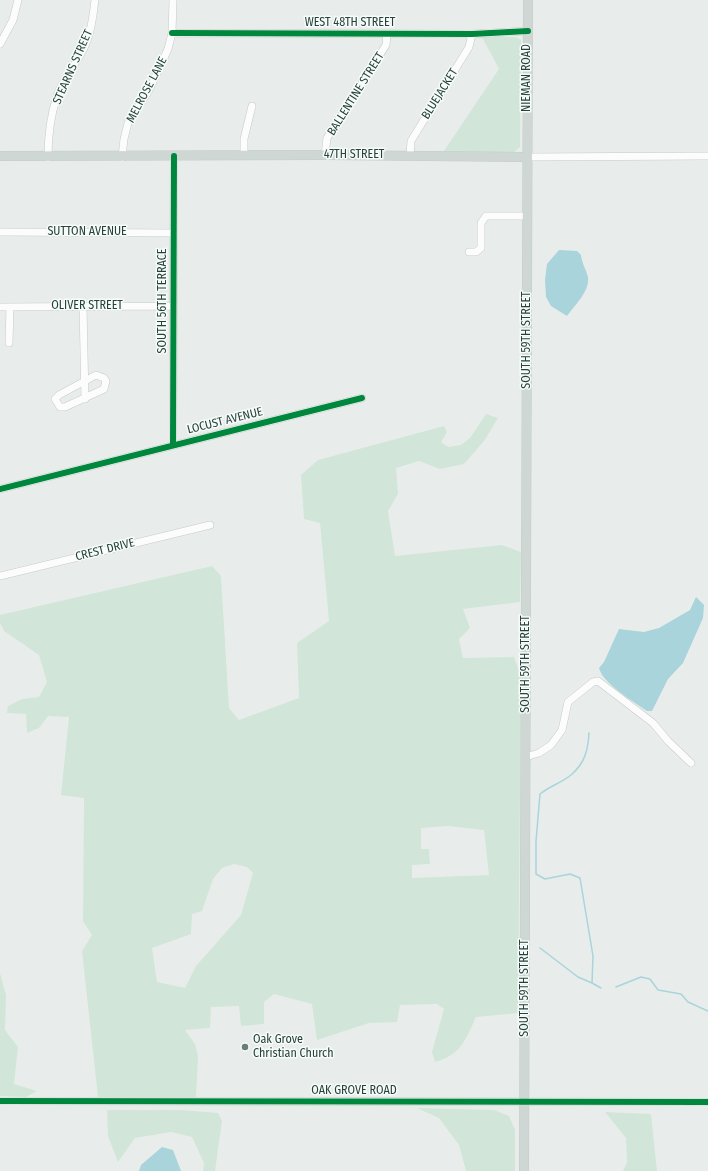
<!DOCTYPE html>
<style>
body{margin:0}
canvas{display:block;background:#e8edeb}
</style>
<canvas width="708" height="1171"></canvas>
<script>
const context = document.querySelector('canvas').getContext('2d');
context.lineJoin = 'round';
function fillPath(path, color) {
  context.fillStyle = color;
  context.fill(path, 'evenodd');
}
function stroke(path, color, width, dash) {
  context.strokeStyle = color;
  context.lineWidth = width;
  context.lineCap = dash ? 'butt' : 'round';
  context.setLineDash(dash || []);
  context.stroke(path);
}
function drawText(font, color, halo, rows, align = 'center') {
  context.font = font + ' "Fira Sans Condensed",sans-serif';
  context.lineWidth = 3;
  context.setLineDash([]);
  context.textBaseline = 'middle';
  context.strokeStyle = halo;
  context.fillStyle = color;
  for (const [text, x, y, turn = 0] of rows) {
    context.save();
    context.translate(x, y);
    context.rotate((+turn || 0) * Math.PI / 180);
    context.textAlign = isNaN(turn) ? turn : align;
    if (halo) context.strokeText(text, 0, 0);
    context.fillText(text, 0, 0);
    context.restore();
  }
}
fillPath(new Path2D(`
 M482,37H516L521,40L520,147L513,153L445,152L444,151L499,69Z
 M486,414L498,418L484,441L464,464L440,469L419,461L396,468L398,494L388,511L395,556L502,545L521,552L520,602L463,609L470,628L459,639L463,658L514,657L521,677L518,1013L476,1017C466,1039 461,1055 435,1062L432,1052L444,1009L437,1004L400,1005L397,1022L369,1023L317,1040L312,1004L274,994L264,1002V1024L241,1026L239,1006L211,1007L210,1028L185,1030L195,1044L198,1056L196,1097H98L82,951L92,935L83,921L84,798L61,795L69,717L48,716L39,728L27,733L26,714L7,713L8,706L22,699L39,697L47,682L39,655L4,631L0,623V615L212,566L221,576L229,708L239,720L299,698L297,643L329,621L320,523L304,519L301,475L318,460L444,426L447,432L441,442L448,447L461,445L470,438ZM447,826L484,830L489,875L412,878V865L430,864L429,849H421V828ZM234,864L247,867L253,873L241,915L196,966L185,988L157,982L152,948L191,934L192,914L202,911L213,879L222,868Z
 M0,973L6,995L5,1030L18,1047L14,1084L37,1091L26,1097L0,1096Z
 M417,1108L494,1110L509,1116L515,1130V1171H466L459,1145L439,1118Z
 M107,1110H181L218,1113L222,1121L215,1171H203L204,1163L192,1137L171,1132L135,1138L118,1162L108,1136Z
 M605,1112L651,1114L657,1171H623L627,1162L626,1138Z`), '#d1e6d8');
fillPath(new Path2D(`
 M559,250L577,251L581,255C582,264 586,269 588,277C590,291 575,305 567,316L551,306L546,297L545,280L547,264Z
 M696,597L704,605L703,618L683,663L668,679L652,711H647C634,702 602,683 599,668L604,662L619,629L644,632L659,628L690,610Z
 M162,1147L173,1150L181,1171H139L141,1165Z`), '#a9d4db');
stroke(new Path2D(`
 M589,733C588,750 585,763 571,775C561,783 550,786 540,794L536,841V874L545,879L570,874L580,878L593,956L592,983L601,988
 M540,948L578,977L592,983
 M616,987L641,977L650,979L658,990L681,994L688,1002L708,1011`), '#a9d4db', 1.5);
const minor = new Path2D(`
 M172,33L472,34L528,31
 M0,44L13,20L18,0
 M244,155V139L252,106
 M325,155L327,138L386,45L387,34
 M410,155L411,141L469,47L472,34
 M48,157C48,135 50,117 57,96C63,79 76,64 84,48C91,33 93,16 95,0
 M122,157L124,139L128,123L149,90L168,49L172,33L173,0
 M527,157L708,156
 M0,232L174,233
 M469,252H476L481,248V223L486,216H527
 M83,306L85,399
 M0,307L174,306
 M9,343L10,307
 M96,375L104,378L106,381L104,389L65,407H60L55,399L59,395Z
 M173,445L174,156
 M0,489L362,398
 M0,576L210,525
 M525,757L539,753L551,745L562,730L568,702L593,682L598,681L653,723L668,741L691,763
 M0,1101L708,1102`);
const major = new Path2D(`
 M0,156L325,155L527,157
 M524,1171L528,0`);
stroke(minor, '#c5cac8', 8);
stroke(major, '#c3ccc9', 10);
stroke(minor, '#fcfcfc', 7);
stroke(major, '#cfd7d5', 9);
stroke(new Path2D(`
 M172,33L472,34L528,31
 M173,445L174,156
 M0,489L362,398
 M0,1101L708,1102`), '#00873e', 6);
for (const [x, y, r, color] of [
 [245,1047,4,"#697e78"]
]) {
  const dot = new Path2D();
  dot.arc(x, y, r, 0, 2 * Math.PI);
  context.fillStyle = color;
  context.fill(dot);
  stroke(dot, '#f7fbf9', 1.5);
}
drawText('12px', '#24423a', '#f7fbf9', [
 ["WEST 48TH STREET",350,23],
 ["STEARNS STREET",73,67,-66],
 ["NIEMAN ROAD",527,78,-90],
 ["MELROSE LANE",147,90,-62],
 ["BALLENTINE STREET",356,94,-58],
 ["BLUEJACKET",440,94,-58],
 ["47TH STREET",354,155],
 ["SUTTON AVENUE",87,232],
 ["SOUTH 56TH TERRACE",163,301,-90],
 ["OLIVER STREET",87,306],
 ["SOUTH 59TH STREET",527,340,-90],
 ["LOCUST AVENUE",225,421,-14],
 ["CREST DRIVE",105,550,-14],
 ["SOUTH 59TH STREET",526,664,-90],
 ["SOUTH 59TH STREET",525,988,-90],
 ["OAK GROVE ROAD",354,1091]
]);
drawText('12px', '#24423a', '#f7fbf9', [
 ["Oak Grove",253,1040],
 ["Christian Church",253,1054]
], 'left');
</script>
